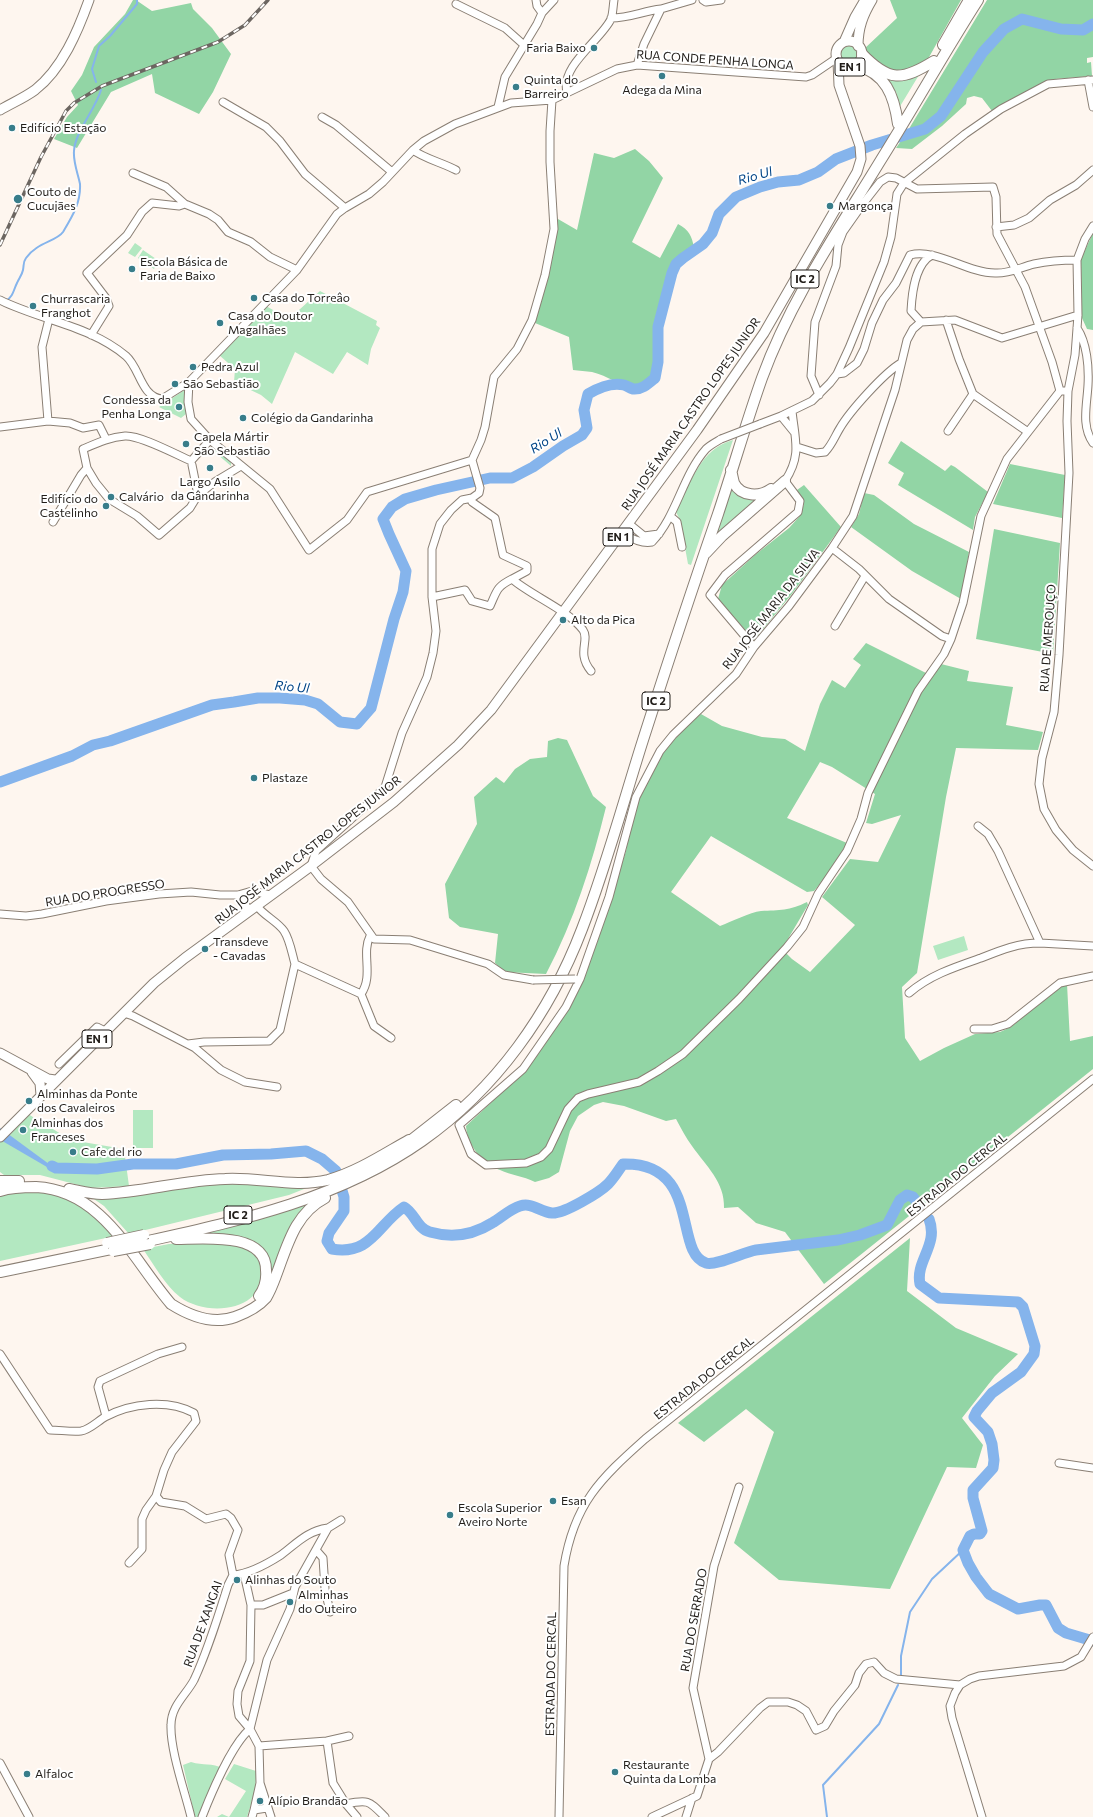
<!DOCTYPE html>
<meta charset="utf-8">
<style>
body{margin:0}
canvas{display:block;background:#fef6ef}
</style>
<canvas width="1093" height="1817"></canvas>
<script>
const context = document.querySelector('canvas').getContext('2d');
context.lineJoin = 'round';
function fillPath(path, color) {
  context.fillStyle = color;
  context.fill(path, 'evenodd');
}
function stroke(path, color, width, dash) {
  context.strokeStyle = color;
  context.lineWidth = width;
  context.lineCap = dash ? 'butt' : 'round';
  context.setLineDash(dash || []);
  context.stroke(path);
}
function drawText(font, color, halo, rows, align = 'center') {
  context.font = font + ' Commissioner,sans-serif';
  context.lineWidth = 4;
  context.setLineDash([]);
  context.textBaseline = 'middle';
  context.strokeStyle = halo;
  context.fillStyle = color;
  for (const [text, x, y, turn = 0] of rows) {
    context.save();
    context.translate(x, y);
    context.rotate((+turn || 0) * Math.PI / 180);
    context.textAlign = isNaN(turn) ? turn : align;
    if (halo) context.strokeText(text, 0, 0);
    context.fillText(text, 0, 0);
    context.restore();
  }
}
fillPath(new Path2D(`
 M840 55a9 9 0 1 1 18 0a9 9 0 1 1-18 0Z
 M919,75L899,108L896,92L885,78Z
 M135,243L142,248L135,257L128,253Z
 M143,250L159,261L154,269L138,258Z
 M320,291L377,321L376,325L380,328L371,349L368,365L347,352L333,374L295,352L272,404L261,395L234,382L235,369L219,355L266,306L289,319Z
 M186,389L184,403L186,414L181,418L159,407Z
 M733,440L691,565L688,564L680,520L676,512C690,484 700,449 733,440Z
 M213,446L231,461V466L210,448Z
 M731,484L762,498L712,540Z
 M964,936L968,950L938,960L933,946Z
 M133,1110H153V1148H133Z
 M28,1114L71,1140L124,1149L129,1186L90,1188L40,1175H4L0,1172V1142Z
 M234,1181L314,1185L289,1195L129,1234L104,1206L91,1197Z
 M22,1190L59,1194L90,1211L115,1236L0,1261V1197L5,1192Z
 M311,1203L271,1277L260,1247L189,1235L262,1218Z
 M221,1241C230,1244 242,1245 250,1250C257,1253 259,1260 261,1267C269,1311 207,1318 180,1297C165,1285 154,1265 143,1249L169,1244Z
 M191,1762C204,1766 211,1762 224,1769L200,1817H195L183,1765Z
 M234,1764L256,1771C257,1786 252,1802 247,1817H217L222,1814L229,1817L246,1791L225,1779Z`), '#b3e8c1');
fillPath(new Path2D(`
 M133,0H136L152,11L191,3L193,9L212,28L231,54L213,92L199,114L155,93L152,74L111,92L77,148L54,139L67,117L78,105L71,91L82,75L94,47L125,14Z
 M890,0H961L928,59L922,65L892,73L870,59L864,49L897,18Z
 M987,0H1093V20L1078,27L1059,26L1022,16L1003,27L988,43L935,118L923,128L907,132Z
 M1021,22L1059,31H1083L1093,26V57L1087,58V63L1091,62L1092,76L1055,79L1040,84L992,111L982,98L974,96L967,98L966,104L942,126L912,149L896,148L903,138L926,130L940,118L990,46L1010,28Z
 M635,149L649,161L663,178L632,242L660,258L678,224C689,230 692,236 694,248L674,262L667,280L655,330L654,377C630,397 616,378 592,372C586,371 579,371 573,370L569,337L535,323L558,219L577,230L594,153L614,158Z
 M1093,233V330L1087,329L1082,318L1081,259Z
 M901,441L945,471L951,465L955,467L988,492L975,517L973,530L898,485L904,473L888,463Z
 M1010,464L1065,475L1062,518L993,504Z
 M804,485L841,527L791,595L754,640L718,599L722,585L755,555L789,528L799,517L804,504L797,490Z
 M864,493L874,495L914,524L969,552L961,599L912,571L851,527L859,514Z
 M994,529L1060,543L1053,654L976,639Z
 M866,643L926,673L941,664L969,671L967,681L1013,687L1006,725L1043,732L1038,750L956,748L946,797L917,973L902,987L905,1038L920,1061L944,1048L975,1034L1000,1032L1011,1027L1058,987L1067,984L1070,1041L1093,1036V1069L824,1284L785,1232L756,1223L738,1207L724,1208C725,1182 706,1166 692,1146C686,1138 681,1128 676,1119L666,1121L624,1106L603,1102L594,1105L578,1116L570,1131L559,1172L549,1178L535,1182C523,1176 511,1175 500,1170C482,1164 467,1144 466,1126L525,1071L578,990L597,943L607,912L626,851L634,812L641,792L661,756L672,742L689,724L701,714L722,726L762,737L785,739L805,751L820,704L832,680L845,688L861,665L853,659ZM820,762L832,767L875,794L866,823L872,824L901,815L878,862L850,859L822,897L855,925L810,972L792,959L782,949L808,905L807,902C789,911 780,910 761,911C750,912 731,922 720,926L671,892L711,836L807,892L814,891L828,874L847,843L787,818Z
 M558,738L567,740L593,796L606,807C592,864 574,921 546,974L505,972L495,963L498,934L460,927L449,918L445,884L477,824L474,797L496,777L504,783L515,769L530,759L547,757L548,741Z
 M910,1238L907,1291L956,1328L1018,1354L995,1376L962,1418L983,1445L976,1468L947,1467L890,1589L779,1580L734,1543L774,1432L746,1409L704,1442L678,1423Z`), '#92d5a5');
fillPath(new Path2D(`
 M0,1128L49,1164L47,1167L4,1142L0,1139Z`), '#85b4ec');
stroke(new Path2D(`
 M96,82L92,69L99,46L110,36L137,4V0
 M6,301C14,295 13,291 17,283C19,278 22,275 23,270C24,265 23,262 26,258C36,243 57,241 63,232C72,217 81,203 80,184C78,174 73,162 74,151C75,132 95,110 101,90
 M901,1677V1656L910,1612L932,1579L963,1550
 M827,1817L823,1785L879,1724L898,1685`), '#85b4ec', 2);
stroke(new Path2D(`
 M0,782L72,756L93,745L110,741L212,705L234,702L258,698H280L305,700L318,704L340,722L357,724L371,708L394,619L403,592L406,571L389,534L383,519L392,507L405,499L436,490L490,478H512L533,467L563,446L582,435L587,428L584,410L588,394C598,388 612,382 624,385C627,386 630,388 633,389C642,390 649,383 655,378L658,362V327L672,273L676,264L683,258L703,244L712,233L719,214L736,197L760,187L778,182L799,180L818,172L836,159L872,145L925,129L941,116L983,52L1004,29L1022,19L1061,29L1083,30L1093,24
 M52,1166L56,1168L97,1169L133,1164H176L223,1155L271,1154L306,1151L322,1159L336,1171L344,1197V1211L329,1233L327,1241L332,1249C371,1256 378,1224 404,1207C415,1213 417,1229 430,1232C451,1238 473,1235 492,1223C501,1218 510,1209 520,1206C532,1202 540,1212 552,1213C564,1214 600,1192 608,1184C614,1178 618,1171 623,1164C702,1162 673,1253 706,1263C716,1266 744,1252 756,1250L838,1240L860,1235L887,1225L900,1200L907,1195L913,1197L919,1205
 M929,1219C939,1245 915,1261 920,1284L939,1298L1018,1302L1023,1307L1035,1346L1034,1354L1021,1372L992,1393L977,1411L974,1417L988,1432L992,1444L994,1460L993,1468L973,1490V1498L982,1531L980,1534H974L970,1536L963,1550L968,1563L976,1577L989,1594L1018,1609L1040,1605H1046L1058,1628L1066,1633L1093,1641`), '#85b4ec', 11);
const minor = new Path2D(`
 M703,0L706,2L721,0
 M456,4L505,28L524,45
 M542,13L554,0
 M611,18C630,18 643,11 661,9
 M637,65L644,44L661,9L692,0
 M1088,80L1093,107
 M567,92C560,66 601,40 611,19C613,14 613,6 614,0
 M223,102L266,127L280,141L305,174L345,208
 M498,107L505,77L537,24L542,13L537,6L536,0
 M322,117L336,125L392,172
 M413,150C423,158 443,163 456,170
 M133,173L166,187L185,204L209,214L218,220L228,232L251,242L270,257L297,270
 M1093,226L1085,239L1077,260L1078,315L1075,355L1068,391L1067,421L1069,473L1059,655L1054,712L1042,758L1039,784L1044,809L1056,830L1073,850L1093,866
 M996,227L1014,225L1029,218L1050,200L1076,185L1093,170
 M0,300C40,320 91,326 126,356C140,368 141,397 162,399L189,382L297,270L337,214L345,208L369,194L383,182L413,150L424,141L455,124L511,103L552,100L617,69L637,65L806,77L812,75L837,58
 M49,319L42,347L48,421L70,423L83,428L99,425L106,439
 M946,320L959,359L973,394L1028,432
 M921,322L911,311C912,292 915,264 932,255
 M1077,328C1087,343 1089,367 1088,385C1087,405 1081,426 1093,443
 M91,335L109,306L106,298L87,273L127,235L142,212L152,203L179,206L185,204
 M837,374L844,373L857,363L864,349L872,323L883,300L896,283L910,255C936,248 967,273 995,273C1009,274 1021,267 1034,264C1048,261 1062,260 1077,260
 M189,382L188,402L191,419L210,440L270,489L309,550L347,520L367,492L472,460
 M1068,391H1060L1007,459L981,516L963,603L951,639L944,654L918,691L868,793L861,819L847,851L818,894L803,927L787,947L739,999L683,1054L658,1071L639,1082L588,1094L578,1098L568,1109L549,1149L541,1157L526,1163L486,1165L471,1154L459,1125L523,1069L566,1007L580,979L609,897L636,797L660,751L673,735L736,674L754,647L789,606L832,548L853,516L895,390L907,340L913,329L921,322L955,320L1002,338L1078,315
 M819,395L811,376L815,322L836,266L838,245L843,232L862,205L880,182L888,177L896,178L917,189L993,187L996,197L997,234L1025,287L1052,362L1060,391
 M781,416L794,432
 M760,424L781,416L812,401L830,383L837,374L849,348L884,262L891,237L897,194L904,183L965,134L1001,109L1048,84L1093,80
 M0,427L48,421
 M948,431L973,394
 M797,447L816,453L825,452C832,445 835,436 840,428C850,411 884,373 901,363
 M192,465L198,495L216,481L241,466
 M198,495L190,508L159,535L137,516L109,499L96,483L87,468L83,449C97,443 110,437 125,436C140,435 175,454 191,461L210,440
 M472,498V502L495,518L503,555L527,566V571L512,579C532,596 568,610 583,630C590,640 576,653 591,671
 M670,516L677,522L682,547
 M53,522L81,475L87,468
 M628,523L644,536L659,534
 M621,533C631,538 641,544 652,542C677,516 682,476 706,449C710,445 716,442 721,439
 M832,548L859,569L889,599L942,636L951,639
 M432,597L465,590L472,601L490,606C497,591 496,587 512,579
 M835,626L865,576
 M754,647L710,595L725,575L798,512L800,501L785,481C802,455 795,440 792,411
 M978,826L988,834L998,851L1040,943L1093,946
 M238,895L250,911
 M256,905C264,916 277,921 284,931C290,940 292,954 295,964L361,994L374,1026L391,1038
 M0,914L26,916L42,914L106,901L159,894L191,892L220,895H238L252,891L270,895
 M533,980L504,975L488,964L410,940L374,939L348,902L321,879L311,866L316,851L371,801L385,787L402,733L427,677L433,653L436,631L432,597V549L440,524L451,510L462,500L472,498L479,493L480,488L472,460L481,440L485,427L494,377L517,349L532,320L545,275L554,229L550,162V131L552,100
 M909,993C930,975 955,967 981,958C1001,950 1018,943 1040,943
 M361,994C374,975 361,954 370,936
 M124,1013L133,1016L195,1048L221,1070L245,1082L277,1087
 M974,1029H992L1008,1024L1060,983L1093,976
 M188,1044L204,1042L269,1041L280,1030L295,964
 M59,1064L97,1027L105,1031
 M0,1354L50,1430C60,1430 71,1432 81,1431C89,1430 98,1421 105,1417C131,1403 168,1399 194,1413L196,1421L172,1452L164,1470L156,1496L146,1510L142,1519V1549L129,1563
 M106,1416L98,1387L100,1381L158,1354L182,1347
 M1059,1463L1093,1468
 M156,1496L161,1502L185,1506L206,1519L226,1514L231,1518L238,1530L229,1555L233,1575C249,1574 267,1564 281,1555C297,1543 307,1531 328,1528
 M316,1550L323,1558L325,1589L330,1612
 M244,1574L251,1605L250,1661L238,1691L237,1704L239,1716L250,1729L259,1746L260,1783L271,1817
 M251,1605H263L293,1593
 M250,1729L267,1660L290,1609L295,1587L328,1528L341,1520
 M327,1741L349,1736
 M259,1746L327,1741L333,1783L346,1804
 M709,1759L693,1688L714,1566L739,1487
 M0,1763L29,1817
 M254,1810L260,1783
 M191,1817C185,1792 170,1750 171,1725C171,1706 186,1695 194,1680C208,1650 218,1617 228,1585L233,1575
 M202,1817C211,1794 232,1744 250,1729
 M252,1817L254,1810L267,1808
 M357,1817L346,1804C369,1799 369,1801 385,1817
 M559,1817L564,1566C574,1504 600,1479 645,1439L1093,1079
 M652,1817L697,1796L709,1759L718,1752L760,1708L768,1702H788L797,1705L806,1711L816,1730L825,1726L834,1711L855,1685L859,1673L866,1664L874,1662L884,1673L896,1679L960,1685
 M686,1817L692,1798
 M982,1817L952,1718L950,1706L955,1693L960,1685L970,1679L979,1676L1064,1666L1081,1657L1093,1637`);
const major = new Path2D(`
 M836 54a13 13 0 1 1 26 0a13 13 0 1 1-26 0Z
 M844,42L855,17L865,0
 M858,46C858,28 863,15 872,0
 M0,110C12,103 24,98 35,90C62,69 78,31 89,0
 M0,1053L48,1079L55,1080
 M32,1072L40,1083L41,1095
 M0,1137L154,983L185,958L311,866L394,802L458,745L491,710L697,430L764,333L857,172L861,159L860,146L839,85L838,61`);
const highway = new Path2D(`
 M943,45L969,0
 M862,54C889,82 902,81 934,61
 M856,65C886,74 894,95 898,124
 M731,470C732,474 733,479 734,483C741,497 760,497 771,489
 M706,553L722,536L785,481
 M405,1145L456,1105
 M0,1181H19
 M69,1189C80,1191 91,1194 102,1194C144,1192 184,1180 225,1179C260,1177 294,1188 328,1180C357,1172 384,1154 409,1140
 M0,1191C12,1187 24,1187 36,1187C103,1190 133,1260 171,1304C190,1316 213,1325 235,1317C246,1313 258,1307 266,1298C271,1290 274,1281 277,1273C288,1243 296,1213 325,1198
 M176,1239C201,1239 266,1231 266,1270C267,1280 265,1288 259,1296
 M148,1241C243,1220 341,1198 422,1141C496,1089 550,1013 582,929C606,867 623,803 643,740C667,665 692,589 718,514C733,469 746,423 762,378C790,301 837,232 879,163C913,109 944,53 978,0
 M0,1272L111,1249`);
stroke(minor, '#8a7f74', 9);
stroke(major, '#8a7f74', 11);
stroke(highway, '#8a7f74', 12);
stroke(minor, '#fff', 7);
stroke(major, '#fff', 9);
stroke(highway, '#fff', 10);
const rail = new Path2D(`
 M0,245L41,157L66,111L74,103L102,86L218,42L245,25L268,0`);
stroke(rail, '#6c6661', 3.5);
stroke(rail, '#fff', 2, [6]);
const minorBridge = new Path2D(`
 M721,439L760,424
 M533,980L575,979`);
const highwayBridge = new Path2D(`
 M107,1243L144,1235
 M113,1251L150,1244`);
stroke(minorBridge, '#8a7f74', 9, []);
stroke(highwayBridge, '#8a7f74', 12, []);
stroke(minorBridge, '#fff', 7);
stroke(highwayBridge, '#fff', 10);
for (const [x, y, r, color] of [
 [594,48,4,"#387d8a"],
 [662,76,4,"#387d8a"],
 [516,87,4,"#387d8a"],
 [12,128,4,"#387d8a"],
 [18,199,5,"#387d8a"],
 [830,206,4,"#387d8a"],
 [132,269,4,"#387d8a"],
 [254,298,4,"#387d8a"],
 [33,306,4,"#387d8a"],
 [220,323,4,"#387d8a"],
 [193,367,4,"#387d8a"],
 [175,384,4,"#387d8a"],
 [179,407,4,"#387d8a"],
 [243,418,4,"#387d8a"],
 [186,444,4,"#387d8a"],
 [210,468,4,"#387d8a"],
 [111,497,4,"#387d8a"],
 [106,506,4,"#387d8a"],
 [563,620,4,"#387d8a"],
 [254,778,4,"#387d8a"],
 [205,949,4,"#387d8a"],
 [29,1101,4,"#387d8a"],
 [23,1130,4,"#387d8a"],
 [73,1152,4,"#387d8a"],
 [553,1501,4,"#387d8a"],
 [450,1515,4,"#387d8a"],
 [237,1580,4,"#387d8a"],
 [290,1602,4,"#387d8a"],
 [615,1772,4,"#387d8a"],
 [27,1774,4,"#387d8a"],
 [260,1801,4,"#387d8a"]
]) {
  const dot = new Path2D();
  dot.arc(x, y, r, 0, 2 * Math.PI);
  context.fillStyle = color;
  context.fill(dot);
  stroke(dot, '#fff', 1.5);
}
for (const [x, y, w] of [
 [850,67,30],
 [805,279,28],
 [618,537,30],
 [656,701,28],
 [97,1039,30],
 [238,1215,28]
]) {
  const box = new Path2D();
  box.roundRect(x - w / 2, y - 9, w, 18, 3);
  context.fillStyle = '#fff';
  context.fill(box);
  stroke(box, '#221e1a', 1);
}
drawText('bold 11px', '#221e1a', null, [
 ["EN 1",850,67],
 ["IC 2",805,279],
 ["EN 1",618,537],
 ["IC 2",656,701],
 ["EN 1",97,1039],
 ["IC 2",238,1215]
]);
drawText('12px', '#221e1a', '#fff', [
 ["Faria Baixo",586,48,"right"],
 ["Quinta do",524,80],
 ["Barreiro",524,94],
 ["Adega da Mina",662,90,"center"],
 ["Edifício Estação",20,128],
 ["Couto de",27,192],
 ["Cucujães",27,206],
 ["Margonça",838,206],
 ["Escola Básica de",140,262],
 ["Faria de Baixo",140,276],
 ["Casa do Torreâo",262,298],
 ["Churrascaria",41,299],
 ["Franghot",41,313],
 ["Casa do Doutor",228,316],
 ["Magalhães",228,330],
 ["Pedra Azul",201,367],
 ["São Sebastião",183,384],
 ["Condessa da",171,400,"right"],
 ["Penha Longa",171,414,"right"],
 ["Colégio da Gandarinha",251,418],
 ["Capela Mártir",194,437],
 ["São Sebastião",194,451],
 ["Largo Asilo",210,482,"center"],
 ["da Gândarinha",210,496,"center"],
 ["Calvário",119,497],
 ["Edifício do",98,499,"right"],
 ["Castelinho",98,513,"right"],
 ["Alto da Pica",571,620],
 ["Plastaze",262,778],
 ["Transdeve",213,942],
 ["- Cavadas",213,956],
 ["Alminhas da Ponte",37,1094],
 ["dos Cavaleiros",37,1108],
 ["Alminhas dos",31,1123],
 ["Franceses",31,1137],
 ["Cafe del rio",81,1152],
 ["Esan",561,1501],
 ["Escola Superior",458,1508],
 ["Aveiro Norte",458,1522],
 ["Alinhas do Souto",245,1580],
 ["Alminhas",298,1595],
 ["do Outeiro",298,1609],
 ["Restaurante",623,1765],
 ["Quinta da Lomba",623,1779],
 ["Alfaloc",35,1774],
 ["Alípio Brandão",268,1801]
], 'left');
drawText('12px', '#221e1a', '#fff', [
 ["RUA CONDE PENHA LONGA",715,60,4],
 ["RUA JOSÉ MARIA CASTRO LOPES JUNIOR",691,414,-55],
 ["RUA JOSÉ MARIA DA SILVA",771,609,-52],
 ["RUA DE MEROUÇO",1048,638,-86],
 ["RUA JOSÉ MARIA CASTRO LOPES JUNIOR",308,850,-38],
 ["RUA DO PROGRESSO",105,893,-9],
 ["ESTRADA DO CERCAL",957,1175,-39],
 ["ESTRADA DO CERCAL",704,1378,-39],
 ["RUA DO SERRADO",694,1620,-80],
 ["RUA DE XANGAI",203,1624,-70],
 ["ESTRADA DO CERCAL",551,1674,-89]
]);
drawText('italic 13px', '#004486', '#fff', [
 ["Rio Ul",755,176,-16],
 ["Rio Ul",546,441,-32],
 ["Rio Ul",292,687,5]
]);
</script>
